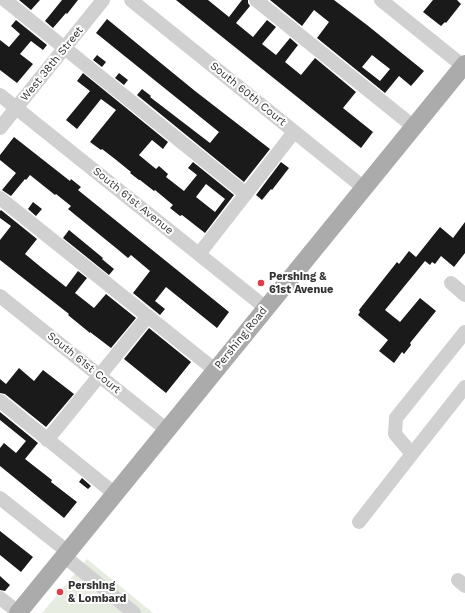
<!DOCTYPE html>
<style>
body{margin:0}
canvas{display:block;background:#fff}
</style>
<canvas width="465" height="613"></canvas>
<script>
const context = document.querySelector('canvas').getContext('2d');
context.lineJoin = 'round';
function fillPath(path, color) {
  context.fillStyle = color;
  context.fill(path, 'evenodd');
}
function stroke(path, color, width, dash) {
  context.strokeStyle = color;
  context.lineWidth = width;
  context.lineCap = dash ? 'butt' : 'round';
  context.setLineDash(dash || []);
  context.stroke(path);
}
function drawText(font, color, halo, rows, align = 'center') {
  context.font = font + ' "Work Sans",sans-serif';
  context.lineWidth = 4;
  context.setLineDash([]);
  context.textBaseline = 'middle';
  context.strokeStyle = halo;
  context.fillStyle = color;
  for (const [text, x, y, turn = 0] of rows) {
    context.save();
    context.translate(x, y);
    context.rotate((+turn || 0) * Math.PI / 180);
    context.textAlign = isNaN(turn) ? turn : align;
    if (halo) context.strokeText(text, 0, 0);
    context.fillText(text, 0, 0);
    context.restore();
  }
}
fillPath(new Path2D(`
 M87,559L153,613H42Z`), '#e6ecdf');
fillPath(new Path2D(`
 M19,0H40L31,10Z
 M62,0H78L67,14L66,13L53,28L45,21Z
 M176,0H208L229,17L242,0H248V3L250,6L236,23L253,37L267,20L276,27L262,44L276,55L290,38L298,45L285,62L301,75L315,58L356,92L343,108L373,132L361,148Z
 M270,0H334L367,25L424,71L411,86L399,76L385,93L317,38L329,22L314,10L302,26ZM372,55L390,69L380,81L362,67Z
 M433,0H457L461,4L446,23L445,22L441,26L423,12Z
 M107,19L195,91L270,149L244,182L137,95L142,89L151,96L150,97L210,143L219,132L96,33Z
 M16,20L47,45L43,50L31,41L20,54L33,64L17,83L0,70V40L9,47L20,34L11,26Z
 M97,55L106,62L102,67L93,60Z
 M83,73L168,142L163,149L152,140L139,155L156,169L159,166L168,174L166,177L184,191L197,175L188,168L193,162L234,195L205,233L182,215L180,216L170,208L173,205L155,190L154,191L140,180H139L130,173L131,172L115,159L102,149L101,150L90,142L116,110L101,99L77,129L66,120L90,91L77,81ZM206,184L225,199L215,212L196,197Z
 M119,73L128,80L124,85L115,78Z
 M14,137L70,181L71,179L81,187L78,190L229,312L217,328L166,287L155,301L165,309L160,315L133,293L150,271L131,255L128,258L116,248L68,209L71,206L56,194L55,195L30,175L26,180L25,179L11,196L2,190L16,173L0,160V155Z
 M281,162L289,168L272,190L271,189L262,200L256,195Z
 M33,202L42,209L36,216L28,209Z
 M1,210L37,239L25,254L42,268L66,287L78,271L87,278L75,293L94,308L106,294L136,318L111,348L90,332V333L68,315L69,314L0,260V240L11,226L0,218V211Z
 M465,222V253L454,267L441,256L435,264L432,262L430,265L425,261L385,310L400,322L420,298L436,311L410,343L411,345L404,354L402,352L394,363L379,351L388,340L358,315L360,312L359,310L397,262L399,264L409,251L416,257L440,227L453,238Z
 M69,230L103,258L102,259L114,269L109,275L63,238Z
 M149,328L191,362L166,393L124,359Z
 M19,368L34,381L43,370L74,394L46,427L5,394L0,393V379L6,384Z
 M0,412L38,443L25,459L52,480L51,482L77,502L64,518L0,466V448L4,443L16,453L26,441L0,420Z
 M82,478L91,486L88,489L79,482Z
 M0,531L33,557L21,572L0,555Z
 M0,576L10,585L5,591L0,590Z`), '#1a1a1a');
stroke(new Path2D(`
 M5,0L246,194
 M131,0L364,188
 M256,0L414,127
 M381,0L463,66
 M0,95L266,308
 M0,128L103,0
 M0,198L215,370
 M199,254L294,132
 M451,283L465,295
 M0,296L167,430
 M465,332L396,418L395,434L412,454L465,387
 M0,401L115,494
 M47,440L148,316
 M0,498L68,552
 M359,522L412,454
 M64,556L134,613
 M458,580L465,586
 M0,598L18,612`), '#d0d0d0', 14);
stroke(new Path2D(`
 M18,613L465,64`), '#ababab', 18);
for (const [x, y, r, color] of [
 [261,283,4,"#e63946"],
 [60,592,4,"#e63946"]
]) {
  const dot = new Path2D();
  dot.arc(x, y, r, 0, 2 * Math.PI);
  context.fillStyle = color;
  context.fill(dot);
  stroke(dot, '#fff', 1.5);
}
drawText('11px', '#333', '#fff', [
 ["West 38th Street",52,64,-51],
 ["South 60th Court",248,94,39],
 ["South 61st Avenue",133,201,39],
 ["Pershing Road",241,338,-51],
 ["South 61st Court",84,363,39]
]);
drawText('bold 11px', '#333', '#fff', [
 ["Pershing &",269,277],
 ["61st Avenue",269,290],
 ["Pershing",68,586],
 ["& Lombard",68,599]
], 'left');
</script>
